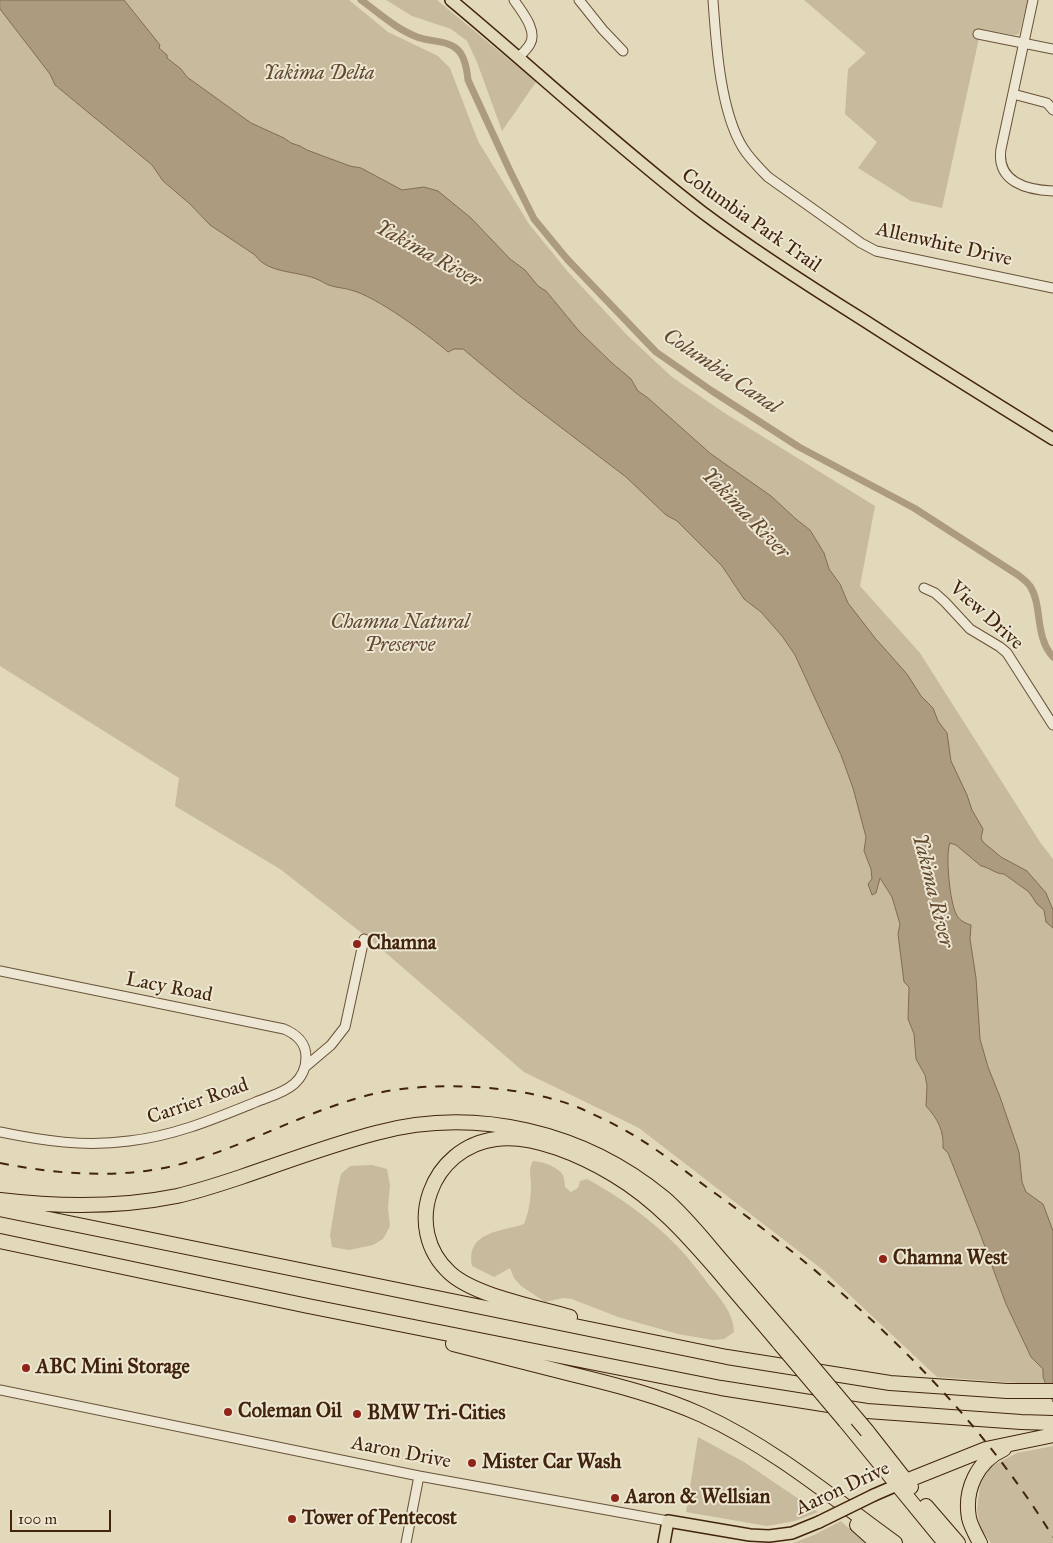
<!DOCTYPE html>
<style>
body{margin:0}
#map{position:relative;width:1053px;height:1543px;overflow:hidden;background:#e2d9ba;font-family:"IM FELL Great Primer",serif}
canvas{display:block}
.scale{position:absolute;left:10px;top:1510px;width:101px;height:22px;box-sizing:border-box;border:2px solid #42240d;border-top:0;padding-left:6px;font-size:15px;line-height:18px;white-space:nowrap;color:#42240d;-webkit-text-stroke:4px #ece6d2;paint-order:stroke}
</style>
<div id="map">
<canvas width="1053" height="1543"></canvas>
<div class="scale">100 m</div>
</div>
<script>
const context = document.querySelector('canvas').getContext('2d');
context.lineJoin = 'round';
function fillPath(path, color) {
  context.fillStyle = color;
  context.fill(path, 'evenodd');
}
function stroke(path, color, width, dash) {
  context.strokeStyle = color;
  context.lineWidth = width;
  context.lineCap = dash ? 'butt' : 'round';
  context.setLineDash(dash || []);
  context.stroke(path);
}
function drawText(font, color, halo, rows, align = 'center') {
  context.font = font + ' "IM FELL Great Primer",serif';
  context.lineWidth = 4;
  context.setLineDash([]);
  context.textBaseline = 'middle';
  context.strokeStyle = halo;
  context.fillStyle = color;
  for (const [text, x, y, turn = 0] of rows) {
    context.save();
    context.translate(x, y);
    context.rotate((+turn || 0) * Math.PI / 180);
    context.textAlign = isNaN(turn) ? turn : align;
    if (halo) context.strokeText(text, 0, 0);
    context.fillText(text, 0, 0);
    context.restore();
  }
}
fillPath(new Path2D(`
 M124,0H349L388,32L438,56L450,68L478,141L529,224L568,272L628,336L672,377L723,412L875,506L860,586L920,653L1040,842L1053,859V1261L1028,1204L855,612L848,603L840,584L829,569L824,553L810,530L796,519L771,496L711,454L648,398L638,391L631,379L612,363L579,331L546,291L538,286L525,270L510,259L471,218L438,191L424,187L402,190L361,168L350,166L307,150L300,146L291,143L284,138L251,123L187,77L181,69L167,58V55L159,48L160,45Z
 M386,0H437L536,82L502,131L477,62L467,41L451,29L412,16Z
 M804,0H1028L1019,34L1014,35L981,29L942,208L911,201L858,168L877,142L845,114L848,69L866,53Z
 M0,9L50,74L55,85L152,165L163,181L190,204L210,225L255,255C267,273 295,271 314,278C321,280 326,284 332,286C338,288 345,288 351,290C377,297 427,334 447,352L454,349H463L516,393L626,477L666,515L677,521L722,566L744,599L761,612L782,636L795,655L841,755L853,788L866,837L864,851L871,869L872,879L868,885L872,895L876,893L879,877L892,897L900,924L898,934L909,987L908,1019L914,1034L916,1059L925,1075L927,1086L926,1106C938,1119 944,1131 943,1148L948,1153L981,1236L1006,1304L1031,1357L1043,1369L1046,1385L937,1377L823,1270L639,1128L524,1072L372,941L280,869L175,806L179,778L0,666Z
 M533,1161C543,1162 557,1166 563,1175C564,1178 565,1184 565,1187L571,1192L578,1188L580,1181L587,1179C620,1197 651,1219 677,1246C689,1258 699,1272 709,1285C720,1298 734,1314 734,1332L724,1339L713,1340L678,1334L618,1317L572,1299L563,1298L545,1302L521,1286L514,1278L510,1268L494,1277L472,1266C466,1231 501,1232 524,1224C529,1212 531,1198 531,1185C531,1175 528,1170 533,1161Z
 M372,1165L387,1169L390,1185L388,1208L390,1226L383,1239L373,1245L349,1250L332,1247L330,1235L338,1187L341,1174L350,1166Z
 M698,1437L744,1462L818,1512L795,1521L767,1526L686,1512Z
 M1053,1446V1543H991L980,1528L977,1509L980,1485L990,1467L1017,1453Z
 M841,1521L865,1543H793L814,1535Z`), '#c7ba9d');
const water = new Path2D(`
 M0,0H124L160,45L159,48L167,55V58L181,69L187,77L251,123L284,138L291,143L300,146L307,150L350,166L361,168L402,190L424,187L438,191L471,218L510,259L525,270L538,286L546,291L579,331L612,363L631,379L638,391L648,398L711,454L771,496L796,519L810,530L824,553L829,569L840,584L848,603L875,638L907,674L921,696L933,708L938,721L947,733L951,761L967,795L972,810L983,829L981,838L983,842L1001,857L1027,871L1046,893L1053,910V928L1046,922L1044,910L1037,904L1029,892L1004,874C995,874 989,867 981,866L956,845L950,843C945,855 950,902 956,914C959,920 964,923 971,925L970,939L976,978L980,1039L988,1067L1000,1097L1019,1152L1022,1182L1026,1192L1043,1204L1053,1231V1402L1043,1377V1369L1031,1357L1006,1304L981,1236L948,1153L943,1148C944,1131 938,1119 926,1106L927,1086L925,1075L916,1059L914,1034L908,1019L909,987L904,982L898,934L900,924L892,897L880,878L876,893L872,895L868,884L872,879L871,869L864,851L866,837L853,788L841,755L795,655L782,636L761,612L744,599L722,566L677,521L666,515L626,477L516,393L463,349H454L448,352C427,334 377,297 351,290C345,288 338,288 332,286C326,285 321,280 314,278C295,271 267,273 255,255L210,225L190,204L163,181L152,165L55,85L50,74L0,9Z`);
fillPath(water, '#ac9b7f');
stroke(water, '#826b51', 1);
stroke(new Path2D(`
 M361,0C379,13 396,29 417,37C430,42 448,40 458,50C465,57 467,70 468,80L510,171L534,219L567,259L656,352L712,391L799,447L914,508L1018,575C1022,578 1027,582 1030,586C1043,606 1034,636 1053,657`), '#ac9b7f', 7);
const minor = new Path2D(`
 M514,0C521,11 538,30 530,44C527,49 523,53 519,57
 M579,0L603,30L623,51
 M713,0C716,43 720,111 743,148C750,159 759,168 768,177L861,243L876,251L1053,288
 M1033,0L1001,149C996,182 1027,190 1053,191
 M978,34L1053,49
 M1013,94L1047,103L1053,110
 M924,588L935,593L945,602L970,629L1000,647L1007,653L1053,725
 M0,971L284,1029C296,1034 306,1043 306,1057C306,1068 302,1077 294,1084C284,1093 268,1097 256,1102C214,1119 174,1136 129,1141C85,1147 43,1141 0,1132
 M305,1067L331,1045L345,1027L364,939
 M0,1390L419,1476L668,1521
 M406,1543L419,1476`);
const major = new Path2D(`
 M451,0C535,70 615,145 702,212C754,251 809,286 865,321C927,361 990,400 1053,439
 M874,1495L904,1482
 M664,1543L668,1521L750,1535L769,1536L792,1533L819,1522`);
const highway = new Path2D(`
 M0,1200C59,1207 118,1208 177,1196C199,1191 220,1184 241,1177C285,1162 330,1145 376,1133C476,1106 584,1132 664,1198C685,1216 703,1239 721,1260C744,1287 768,1314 791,1341
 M0,1209L727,1357L890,1383L1007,1391H1053
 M0,1241L308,1306L721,1388L867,1411L1021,1422L1053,1423
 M570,1317C537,1307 475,1296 450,1273C401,1228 431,1147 496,1139C534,1134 582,1156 614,1175C656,1200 687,1235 719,1272C739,1296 760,1320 780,1344
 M453,1344C493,1354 532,1364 571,1374C616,1385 660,1396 702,1415C772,1447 833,1498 895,1543
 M845,1421L945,1543
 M867,1431L911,1487
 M906,1481L986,1449L1053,1435
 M926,1506L958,1543
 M857,1525L877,1543
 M980,1543C976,1535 971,1527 969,1518C964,1490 977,1461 1004,1449`);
stroke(minor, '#6a5138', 11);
stroke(major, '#42240d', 14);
stroke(highway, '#42240d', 16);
stroke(minor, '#ece6d2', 9);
stroke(major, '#e2d9ba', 11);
stroke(highway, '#e2d9ba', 14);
stroke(new Path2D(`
 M0,1163C64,1176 135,1180 198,1159C257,1140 312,1109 373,1094C433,1080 526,1085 582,1109C601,1118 621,1127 638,1138C666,1155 692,1177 719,1196C850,1291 967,1398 1053,1537`), '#42240d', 2, [9, 9]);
const majorBridge = new Path2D(`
 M819,1522L874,1495`);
const highwayBridge = new Path2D(`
 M791,1341L867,1431
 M780,1344L845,1421`);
stroke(majorBridge, '#42240d', 14, []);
stroke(highwayBridge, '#42240d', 16, []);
stroke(majorBridge, '#e2d9ba', 11);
stroke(highwayBridge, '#e2d9ba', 14);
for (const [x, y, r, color] of [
 [357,944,5,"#8f2418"],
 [883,1259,5,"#8f2418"],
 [26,1368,5,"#8f2418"],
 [228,1412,5,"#8f2418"],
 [357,1414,5,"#8f2418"],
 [472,1463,5,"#8f2418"],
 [615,1498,5,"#8f2418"],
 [292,1519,5,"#8f2418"]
]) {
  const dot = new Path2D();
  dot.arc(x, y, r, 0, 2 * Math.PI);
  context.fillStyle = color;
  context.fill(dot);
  stroke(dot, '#ece6d2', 2);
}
drawText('italic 20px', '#634a31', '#ece6d2', [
 ["Yakima Delta",319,74],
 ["Chamna Natural",400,623],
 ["Preserve",400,646]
]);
drawText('20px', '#42240d', '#ece6d2', [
 ["Columbia Park Trail",751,221,35],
 ["Allenwhite Drive",944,245,13],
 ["View Drive",986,616,42],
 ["Lacy Road",169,988,11],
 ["Carrier Road",198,1102,-19],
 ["Aaron Drive",401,1453,11],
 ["Aaron Drive",843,1489,-25]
]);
drawText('bold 20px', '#42240d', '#ece6d2', [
 ["Chamna",367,944],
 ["Chamna West",893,1259],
 ["ABC Mini Storage",36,1368],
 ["Coleman Oil",238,1412],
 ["BMW Tri-Cities",367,1414],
 ["Mister Car Wash",482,1463],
 ["Aaron & Wellsian",625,1498],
 ["Tower of Pentecost",302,1519]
], 'left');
drawText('italic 21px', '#62482f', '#ece6d2', [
 ["Yakima River",428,255,29],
 ["Columbia Canal",721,372,34],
 ["Yakima River",745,514,46],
 ["Yakima River",932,891,76]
]);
</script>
